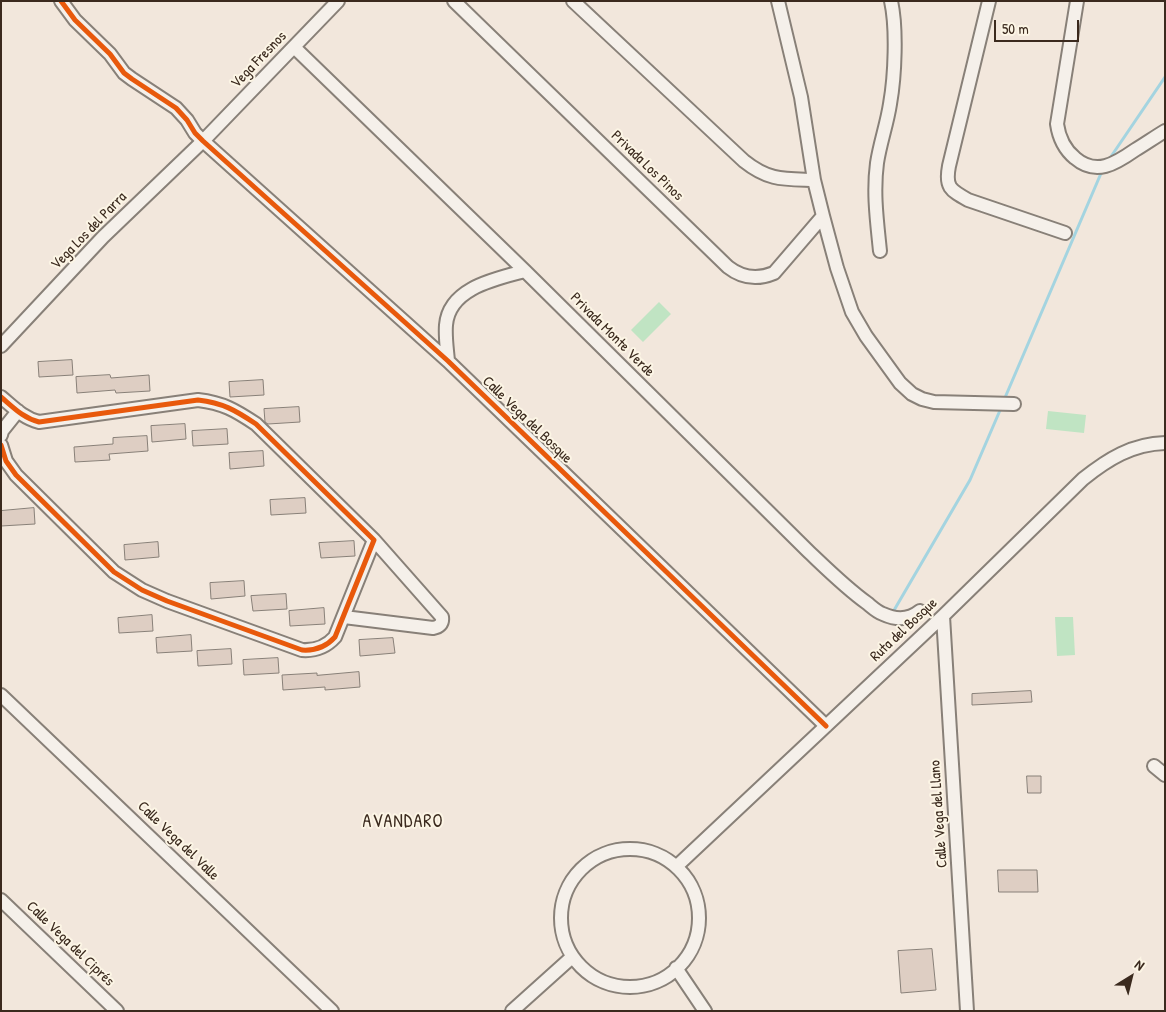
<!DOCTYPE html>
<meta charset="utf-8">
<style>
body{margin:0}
#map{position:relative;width:1166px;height:1012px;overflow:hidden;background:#f2e7dc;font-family:"Patrick Hand",sans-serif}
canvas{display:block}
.frame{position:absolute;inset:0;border:2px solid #3b2a1e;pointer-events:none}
.north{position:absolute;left:1106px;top:952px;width:50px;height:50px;-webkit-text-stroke:4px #fcf5e5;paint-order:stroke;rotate:36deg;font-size:14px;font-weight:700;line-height:20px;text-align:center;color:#3b2a1e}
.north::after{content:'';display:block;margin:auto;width:18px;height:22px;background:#3b2a1e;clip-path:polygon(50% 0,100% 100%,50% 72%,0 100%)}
.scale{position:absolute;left:994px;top:20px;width:85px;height:22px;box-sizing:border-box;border:2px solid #3b2a1e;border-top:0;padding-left:6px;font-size:15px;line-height:18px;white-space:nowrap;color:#3b2a1e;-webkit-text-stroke:4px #fcf5e5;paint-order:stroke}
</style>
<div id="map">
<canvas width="1166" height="1012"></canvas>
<div class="frame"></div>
<div class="north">N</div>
<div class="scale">50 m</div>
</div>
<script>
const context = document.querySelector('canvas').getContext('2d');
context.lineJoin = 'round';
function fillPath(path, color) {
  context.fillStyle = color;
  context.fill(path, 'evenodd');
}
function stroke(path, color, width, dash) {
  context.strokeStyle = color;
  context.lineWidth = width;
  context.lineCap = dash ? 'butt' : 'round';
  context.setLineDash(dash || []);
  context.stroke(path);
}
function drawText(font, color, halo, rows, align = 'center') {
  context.font = font + ' "Patrick Hand",sans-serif';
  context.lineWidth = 4;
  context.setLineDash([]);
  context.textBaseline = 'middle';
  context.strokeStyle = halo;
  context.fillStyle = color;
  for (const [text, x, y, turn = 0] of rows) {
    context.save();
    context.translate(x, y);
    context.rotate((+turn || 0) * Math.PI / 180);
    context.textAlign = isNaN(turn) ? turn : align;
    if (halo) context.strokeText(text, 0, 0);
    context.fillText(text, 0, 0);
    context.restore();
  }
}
fillPath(new Path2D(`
 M659,302L671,314L643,342L631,330Z
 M1048,411L1086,415L1084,433L1046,429Z
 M1055,617H1073L1075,655L1057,656Z`), '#c0e4c3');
stroke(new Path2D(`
 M1108,161L1165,77
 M1004,400L1102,171
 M893,612L970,480L1001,408`), '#a4d4e0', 3);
const building = new Path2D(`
 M72,360L73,375L39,377L38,362Z
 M110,375L111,378L149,375L150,391L116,393L115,390L77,393L76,377Z
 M263,380L264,395L230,397L229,382Z
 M299,407L300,422L268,424L265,422L264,409Z
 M185,424L186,439L152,442L151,426Z
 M227,429L228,444L193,446L192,431Z
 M147,436L148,451L109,454L110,460L75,462L74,447L113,444V438Z
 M263,451L264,466L230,469L229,453Z
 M305,498L306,513L271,515L270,500Z
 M34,508L35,524L1,526V511Z
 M354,541L355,556L321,558L319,543Z
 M158,542L159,557L125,560L124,545Z
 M244,581L245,596L211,599L210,583Z
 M286,594L287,609L253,611L251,596Z
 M324,608L325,624L290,626L289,611Z
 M152,615L153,631L119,633L118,618Z
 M191,635L192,651L157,653L156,638Z
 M393,638L395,653L360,656L359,640Z
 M231,649L232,664L198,666L197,651Z
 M278,658L279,673L244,675L243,660Z
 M359,672L360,687L325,690V687L283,690L282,675L317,673V675Z
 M1031,691L1032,702L972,705V694Z
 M1027,776H1041V793H1028Z
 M998,870H1037L1038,892H999Z
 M932,949L936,990L901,993L898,951Z`);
fillPath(building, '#decec3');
stroke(building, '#888078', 1);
const minor = new Path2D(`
 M61,1L75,20L110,54L124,73L132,79L176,108L187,120L195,133L203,141L448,361L826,726
 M454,1L728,267C742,278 757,280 774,273L823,216
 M573,1L744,161C769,181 784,179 814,180
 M778,1L801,97L814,180L823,216L837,268L852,312L866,336L900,383L912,394L922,399L934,402L1014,404
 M989,1L949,166C945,187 950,190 968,200L1065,233
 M1077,1L1057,124C1059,138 1064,149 1075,158C1096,176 1115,164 1135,150C1145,144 1155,137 1165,131
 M294,47L525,271L808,551C827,569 846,588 867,603C872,607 877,612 883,614C896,620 909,620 920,611
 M880,251C877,221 873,193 877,163C880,143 887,124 890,104C895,76 897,28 891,1
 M1,346L103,237L203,141L338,1
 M448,361C447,349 445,337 446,325C449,288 495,279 525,271
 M1,397C13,407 23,418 39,422L198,400C223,403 235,410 256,424L374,540L335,637C326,647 316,651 302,650L167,601L142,590L114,572L16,475L6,461L1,445
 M1,435L2,431L18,411
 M943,616L967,1011
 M344,617L433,628C439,627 443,624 442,617L374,540
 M1,695L332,1011
 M1154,766L1165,775
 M561 918a69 69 0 1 1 138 0a69 69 0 1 1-138 0Z
 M678,865L943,616L1083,479C1108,459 1132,444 1165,443
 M1,900L117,1011
 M676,968L705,1011
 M512,1011L571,958`);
stroke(minor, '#888078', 16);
stroke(minor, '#f5f0ea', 12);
stroke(new Path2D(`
 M61,1L75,20L110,54L124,73L132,79L176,108L187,120L195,133L203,141L448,361L826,726
 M1,397C13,407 23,418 39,422L198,400C223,403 235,410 256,424L374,540L335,637C326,647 316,651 302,650L167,601L142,590L114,572L16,475L6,461L1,445`), '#e8590c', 5);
drawText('15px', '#3b2a1e', '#fcf5e5', [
 ["Vega Fresnos",259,60,-46],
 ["Privada Los Pinos",647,166,44],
 ["Vega Los del Parra",89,231,-46],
 ["Privada Monte Verde",612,335,45],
 ["Calle Vega del Bosque",527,420,44],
 ["Ruta del Bosque",904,630,-43],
 ["Calle Vega del Llano",939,814,-94],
 ["Calle Vega del Valle",178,841,44],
 ["Calle Vega del Ciprés",70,944,44]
]);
context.letterSpacing = '1px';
drawText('18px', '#3b2a1e', '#fcf5e5', [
 ["AVANDARO",403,822]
]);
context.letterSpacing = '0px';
</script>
